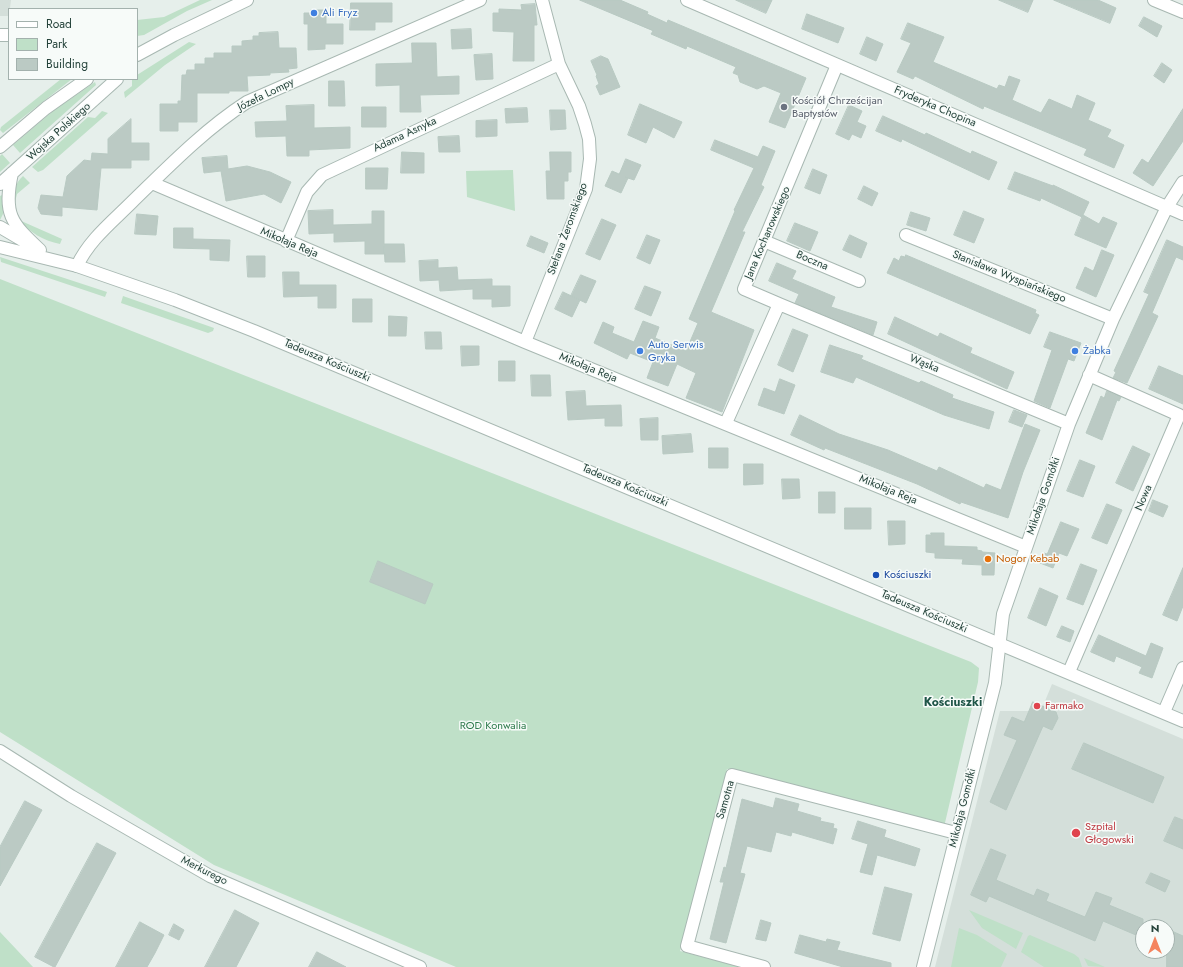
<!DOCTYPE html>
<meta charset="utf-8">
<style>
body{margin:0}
#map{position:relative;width:1183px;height:967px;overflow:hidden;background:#e6efeb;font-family:Jost,sans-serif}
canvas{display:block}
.legend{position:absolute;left:8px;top:8px;width:130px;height:72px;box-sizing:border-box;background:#f7fbf9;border:1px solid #a3b1ad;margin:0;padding:5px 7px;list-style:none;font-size:12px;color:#24423a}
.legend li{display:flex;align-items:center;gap:8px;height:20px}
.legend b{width:20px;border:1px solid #a3b1ad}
.north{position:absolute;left:1135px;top:919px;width:40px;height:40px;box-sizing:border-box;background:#f7fbf9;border:1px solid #a3b1ad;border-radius:50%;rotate:0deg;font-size:11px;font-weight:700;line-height:16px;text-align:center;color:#24423a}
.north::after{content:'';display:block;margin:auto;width:14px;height:18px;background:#f4845f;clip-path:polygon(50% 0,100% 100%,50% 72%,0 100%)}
</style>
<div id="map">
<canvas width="1183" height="967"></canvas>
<ul class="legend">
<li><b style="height:5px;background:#fff"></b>Road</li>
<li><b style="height:11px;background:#bfe0c8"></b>Park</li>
<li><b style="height:11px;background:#bbcac4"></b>Building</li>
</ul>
<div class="north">N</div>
</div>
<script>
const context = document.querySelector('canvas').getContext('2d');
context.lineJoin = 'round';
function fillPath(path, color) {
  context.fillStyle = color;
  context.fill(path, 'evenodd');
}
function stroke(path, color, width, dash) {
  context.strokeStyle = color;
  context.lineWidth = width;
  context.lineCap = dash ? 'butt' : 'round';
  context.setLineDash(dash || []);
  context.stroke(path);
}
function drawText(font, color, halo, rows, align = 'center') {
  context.font = font + ' Jost,sans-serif';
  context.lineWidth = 3;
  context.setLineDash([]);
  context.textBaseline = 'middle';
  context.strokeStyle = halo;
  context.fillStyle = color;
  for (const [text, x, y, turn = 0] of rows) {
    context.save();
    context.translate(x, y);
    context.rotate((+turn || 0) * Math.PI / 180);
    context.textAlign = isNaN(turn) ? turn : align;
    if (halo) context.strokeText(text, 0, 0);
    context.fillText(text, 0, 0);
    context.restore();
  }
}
fillPath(new Path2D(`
 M0,0H11L9,16H0Z
 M1052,684L1183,739V967H935L1000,711H1029L1033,702L1043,706ZM1143,927H1167V951H1143Z`), '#d4dfda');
fillPath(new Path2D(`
 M200,0H212L187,11L144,35L137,36V20L164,17Z
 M189,42L196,44L165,65L125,98L124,92L132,86V79H137V75Z
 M61,79H72L3,133L0,130L1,127Z
 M95,82L96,85L20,153L13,145L53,111Z
 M102,111L108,113L43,170L38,172L32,167L88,117L95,118Z
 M2,154L10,163L0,172V156Z
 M513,170L515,211L467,197L466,171Z
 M23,176L30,183L17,194L15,202C12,192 16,182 23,176Z
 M2,195L4,212L0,220V196Z
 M19,220L62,239L60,244C44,241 29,232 19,220Z
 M0,257L107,292L105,297L1,262Z
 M0,279L971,662L979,668L978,682L944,827L727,769L680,951L740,967H456L214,865L0,732Z
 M123,296L214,328L213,331L208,333L121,303Z
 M969,910L1023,933L1016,949L982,928Z
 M959,928L977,935L1007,954L1001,967H951Z
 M0,932L33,967H0Z
 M1030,935L1074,954L1079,958L1082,967H1044L1021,952L1028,936Z
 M1084,958L1105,967L1088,966Z`), '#bfe0c8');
const building = new Path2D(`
 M580,0H620L648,12L647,14L667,23L668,20L806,78L785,128L769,122L781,93L764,86L757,89L740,82L738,75L733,73L736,67L687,46L686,49L651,34L653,31Z
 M736,0H772L766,13Z
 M999,0H1033L1028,12Z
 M1054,0H1098L1116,8L1110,23Z
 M351,3H392V22H375V30H350Z
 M535,4L537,25H534V61H513L514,32L493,31V13H499V9L522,10L521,5Z
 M311,10H326V24H343V44H325V49L308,50V24H304V13H311Z
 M807,14L844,28L838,43L802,29Z
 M1144,17L1162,26L1157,37L1139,26Z
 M908,23L944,37L933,62L997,89L999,85L1005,87L1009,76L1020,80L1012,100L1041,113L1049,99L1072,109L1077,95L1095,103L1088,120L1111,130L1107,137L1124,145L1114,168L1084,155L1087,149L984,106L983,109L915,76L913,79L897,72L911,43L901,39Z
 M471,29L472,48L452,49L451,30Z
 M278,32L279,48H296L297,68L288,69L289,72L270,73V75L247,76L248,91H229V93H197V122H178V131H160V104H178V101H181L182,75H186L187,70H195V64H205V58H214V53H232V46H242V41L253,40V36H259V33Z
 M867,37L883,44L876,61L860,54Z
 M412,43H436L437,77L459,76V94L420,95L421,112H400V85L376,86V64L412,63Z
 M492,54L493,79L476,80L474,55Z
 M601,56L608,59L620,87L600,95L596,86L599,84L596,76L597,75L591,61Z
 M1162,63L1172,70L1164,83L1154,76Z
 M329,81H344L345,106H329Z
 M640,104L682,122L674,138L653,127L646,143L628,135Z
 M314,105V128L350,127V148L309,150V156H287L286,136L256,137L255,122L287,121L286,106Z
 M849,105L862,111L857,122L866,126L861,138L852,134L849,140L836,134Z
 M362,107H386V127H362Z
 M527,108L528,122L506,123L505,109Z
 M1183,109V141L1153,186L1133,173L1142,159L1148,163Z
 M550,110H565L566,129L551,130Z
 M883,116L925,135L926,133L971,154L972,151L997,162L989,180L902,139L901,142L876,131Z
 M131,119V143H149V160H131V168H101L97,210L62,207V216L41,214L38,208L41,195L63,197L67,176L84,160L91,161L92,153L108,154V139Z
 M497,120V136L476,137V121Z
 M459,136L460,152H439L438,137Z
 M715,140L758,157L763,146L775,151L761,185L764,187L742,232H745L711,312L754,330L722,412L686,398L696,373L677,364L668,386L647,378L653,362L630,353L627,359L594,343L603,322L614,327L612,333L634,342L643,321L659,327L655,338L686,351L698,323L689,319L735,211L734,210L754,168L711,150Z
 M402,152L424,153V173H401Z
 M550,152H571V172H568V181H564V199H547L546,171H550Z
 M227,156L228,169L247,166L270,172L291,182L281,203L264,194L226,201L221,171L204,173L202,158Z
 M626,159L641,165L634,180L625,177L628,178L621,193L605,186L612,171L619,174Z
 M366,168H388L387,189H366Z
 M813,169L827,175L820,194L805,188Z
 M1015,172L1053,186V185L1089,202L1082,217L1041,198L1040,201L1008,189Z
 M864,186L878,193L872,206L858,199Z
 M333,210V225L372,224V211H384V244H404L405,262H385L384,246V254H365V241L334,242V233L309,234L308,211Z
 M964,211L984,219L974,243L954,235Z
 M911,212L930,218L926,231L907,225Z
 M137,214L158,216L156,235L135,234Z
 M1083,215L1099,224L1103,217L1117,223L1106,248L1075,235Z
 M602,219L616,225L600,260L586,254Z
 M795,223L818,232L810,251L787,241Z
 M174,228H193V239L230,240L229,261L210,260V249L174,248Z
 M647,235L660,240L650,264L637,258Z
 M850,235L867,243L861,258L843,250Z
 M531,236L548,243L544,253L527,246Z
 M1167,240L1183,247V260L1176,257L1152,313L1158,316L1127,383L1113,378L1116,372L1114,371L1149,294L1144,292Z
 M1102,250L1114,255L1096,297L1076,288L1085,267L1093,271Z
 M906,255L1036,310L1035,313L1039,315L1030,334L887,273L894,258L899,261L901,256L905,257Z
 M247,256H265V277H248Z
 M438,260V268L457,267L458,280L492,279V286H510V306L492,307V299H473V289L440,291L439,280L420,281L419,261Z
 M777,263L796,271L792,279L835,297L831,307L877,322L873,335L795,303L799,294L769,281Z
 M283,272H299V285H336V308H318V296L284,297Z
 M581,275L596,281L586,303L571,296Z
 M645,286L661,292L651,316L635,309Z
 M563,292L580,300L572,317L555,309Z
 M353,299H372V322H353Z
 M389,316L407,317L406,336H389Z
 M895,317L938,337L940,333L972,348L970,353L1014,372L1007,389L888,334Z
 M793,329L808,335L793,372L778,365Z
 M425,332H441L442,349H426Z
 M1050,332L1081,343L1074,361L1068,359L1050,408L1034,401L1052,350L1044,347Z
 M830,345L863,356L861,359L919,383L921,381L953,395L952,398L994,412L989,429L944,415L856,377L853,383L821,372Z
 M461,346H479V365L462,366Z
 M499,361H515V381H499Z
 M1159,366L1183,376V404L1149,389Z
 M531,375H550L551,396H532Z
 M780,379L795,385L784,414L758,405L764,388L775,392Z
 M585,391L586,406L621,405L622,426H605V418L568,420L566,392Z
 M1107,391L1121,397L1119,401L1117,400L1102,440L1086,433L1101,396L1104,398Z
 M1014,410L1027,415L1022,427L1009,422Z
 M800,415L839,434L888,450L937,471L939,467L984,488L986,484L1001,490L1025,424L1040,430L1023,472L1008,518L961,502L960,504L917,484L825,448L824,450L791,435Z
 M658,418V440H641L640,419Z
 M691,434L693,452L663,454L662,436Z
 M1133,446L1150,454L1133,491L1116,483Z
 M709,448H728V468H709Z
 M1080,460L1095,466L1083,497L1067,491Z
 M744,464H763V484L744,485Z
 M782,479H799L800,498L783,499Z
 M819,492H835V513H819Z
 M1153,500L1168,506L1163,517L1149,511Z
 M1107,504L1122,510L1107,544L1092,538Z
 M845,508H871V529H845Z
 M888,521H905V544L889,545Z
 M1061,522L1079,529L1067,556L1059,553L1053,568L1040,563L1044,553L1047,554Z
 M931,533H944V546L977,547V550L982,551V552L995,553L994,575H982V565L962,564L963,559L935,558V553L926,552V535H931Z
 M378,561L433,584L425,604L370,582Z
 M1081,564L1097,570L1083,605L1067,599Z
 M1183,568V606L1177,621L1163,615Z
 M1040,588L1058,596L1046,626L1028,618Z
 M1062,626L1074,631L1070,642L1057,637Z
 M1099,635L1146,656L1151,643L1163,648L1152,678L1139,673L1142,667L1116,656L1114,662L1091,652Z
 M1033,702L1056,712L1058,718L1052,730L1043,726L1006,810L990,802L1017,740L1004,735L1012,717L1024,722Z
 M1084,743L1164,777L1153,803L1072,769Z
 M776,798L799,804L797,811L821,818L820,821L834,824L833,828L837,829L833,844L792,832L791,836L776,832L771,852L747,846L740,873L745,874L726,943L710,939L724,882H720L724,867L726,868L742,799L773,808Z
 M25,801L42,810L0,886V847Z
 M1175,817L1183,820V849L1164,841Z
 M858,821L886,830L884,837L920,849L915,866L877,855L872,875L860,872L868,844L852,839Z
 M97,843L116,853L55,967H54L35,957Z
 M991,849L1006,855L996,880L1034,896L1037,889L1049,894L1046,901L1085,917L1096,892L1112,898L1109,905L1143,919V938L1103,921L1095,941L989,896L986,902L971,895Z
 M1151,873L1170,881L1165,892L1146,883Z
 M885,887L912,894L900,941L873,934Z
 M235,910L259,923L236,967H205Z
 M761,920L771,923L766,941L756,939Z
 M140,922L164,935L155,953L147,967H116Z
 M174,924L184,930L179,940L169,935Z
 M1167,929L1183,936V967H1167Z
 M800,935L826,942L827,939L840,942L837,950L891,963V967H843L795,953Z
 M317,952L346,967H309Z`);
fillPath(building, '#bbcac4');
stroke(building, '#b8c9c2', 1);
const minor = new Path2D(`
 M687,0L1183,214
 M1154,0L1183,12
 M0,35H9
 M152,183L525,342L1026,547
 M906,235L1113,319
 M286,241L307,192L322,175L559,64
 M764,241L859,281
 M77,266C89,240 112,222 132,202C168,167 205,129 247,102L480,0
 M779,304L1069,424
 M525,342L586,189L590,159L589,139L585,124L579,106L559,64L542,0
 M726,423L779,304L744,289L837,65
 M1069,672L1179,415L1089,375
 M1164,712L1183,668
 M0,751L71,796L210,876L420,967
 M764,967L687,946L732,775L956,833
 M923,967L995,683L1003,614L1069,424L1113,319L1167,207L1183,182`);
const tertiary = new Path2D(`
 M137,55L174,35L247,0
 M0,147L46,108L87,79
 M12,173C3,214 11,223 40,250
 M0,184L117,79
 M0,227L29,244
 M0,247L77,266L175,300L254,331L1183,721`);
stroke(minor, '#a8b8b2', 14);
stroke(tertiary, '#a8b8b2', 14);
stroke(minor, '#fff', 12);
stroke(tertiary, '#fff', 12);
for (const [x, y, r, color] of [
 [314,13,4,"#3f7fe0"],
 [784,107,4,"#6b7280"],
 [640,351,4,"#3f7fe0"],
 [1075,351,4,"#3f7fe0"],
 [988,559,4,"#e8710a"],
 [876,575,4,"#1a4fb4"],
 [1037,706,4,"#e0444e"],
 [1076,833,5,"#e0444e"]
]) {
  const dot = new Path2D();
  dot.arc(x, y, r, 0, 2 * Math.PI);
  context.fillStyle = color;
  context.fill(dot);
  stroke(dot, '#f7fbf9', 1.5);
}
drawText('11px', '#366cbe', '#f7fbf9', [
 ["Ali Fryz",322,13],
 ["Auto Serwis",648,345],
 ["Gryka",648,358],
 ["Żabka",1083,351]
], 'left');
drawText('11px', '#24423a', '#f7fbf9', [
 ["Józefa Lompy",266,95,-26],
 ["Fryderyka Chopina",935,107,23],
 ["Wojska Polskiego",59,132,-42],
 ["Adama Asnyka",405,135,-25],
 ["Stefana Żeromskiego",568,229,-70],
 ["Jana Kochanowskiego",768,233,-67],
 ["Mikołaja Reja",289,243,23],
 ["Boczna",812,261,23],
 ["Stanisława Wyspiańskiego",1009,277,22],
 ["Tadeusza Kościuszki",327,361,23],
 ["Wąska",924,364,22],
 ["Mikołaja Reja",588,368,22],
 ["Tadeusza Kościuszki",625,486,23],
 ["Mikołaja Reja",888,490,22],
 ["Mikołaja Gomółki",1044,496,-71],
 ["Nowa",1144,498,-67],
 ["Tadeusza Kościuszki",924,612,23],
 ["Samotna",726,800,-74],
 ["Mikołaja Gomółki",963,808,-76],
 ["Merkurego",204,871,27]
]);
drawText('11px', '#5b616d', '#f7fbf9', [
 ["Kościół Chrześcijan",792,101],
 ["Baptystów",792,114]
], 'left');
drawText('11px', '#c56008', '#f7fbf9', [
 ["Nogor Kebab",996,559]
], 'left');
drawText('11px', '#164399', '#f7fbf9', [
 ["Kościuszki",884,575]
], 'left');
drawText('11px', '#be3a42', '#f7fbf9', [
 ["Farmako",1045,706],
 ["Szpital",1085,827],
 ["Głogowski",1085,840]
], 'left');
drawText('11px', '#2d7a4b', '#f7fbf9', [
 ["ROD Konwalia",493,726]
]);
drawText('bold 12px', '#1f5548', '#f7fbf9', [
 ["Kościuszki",953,703]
]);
</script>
